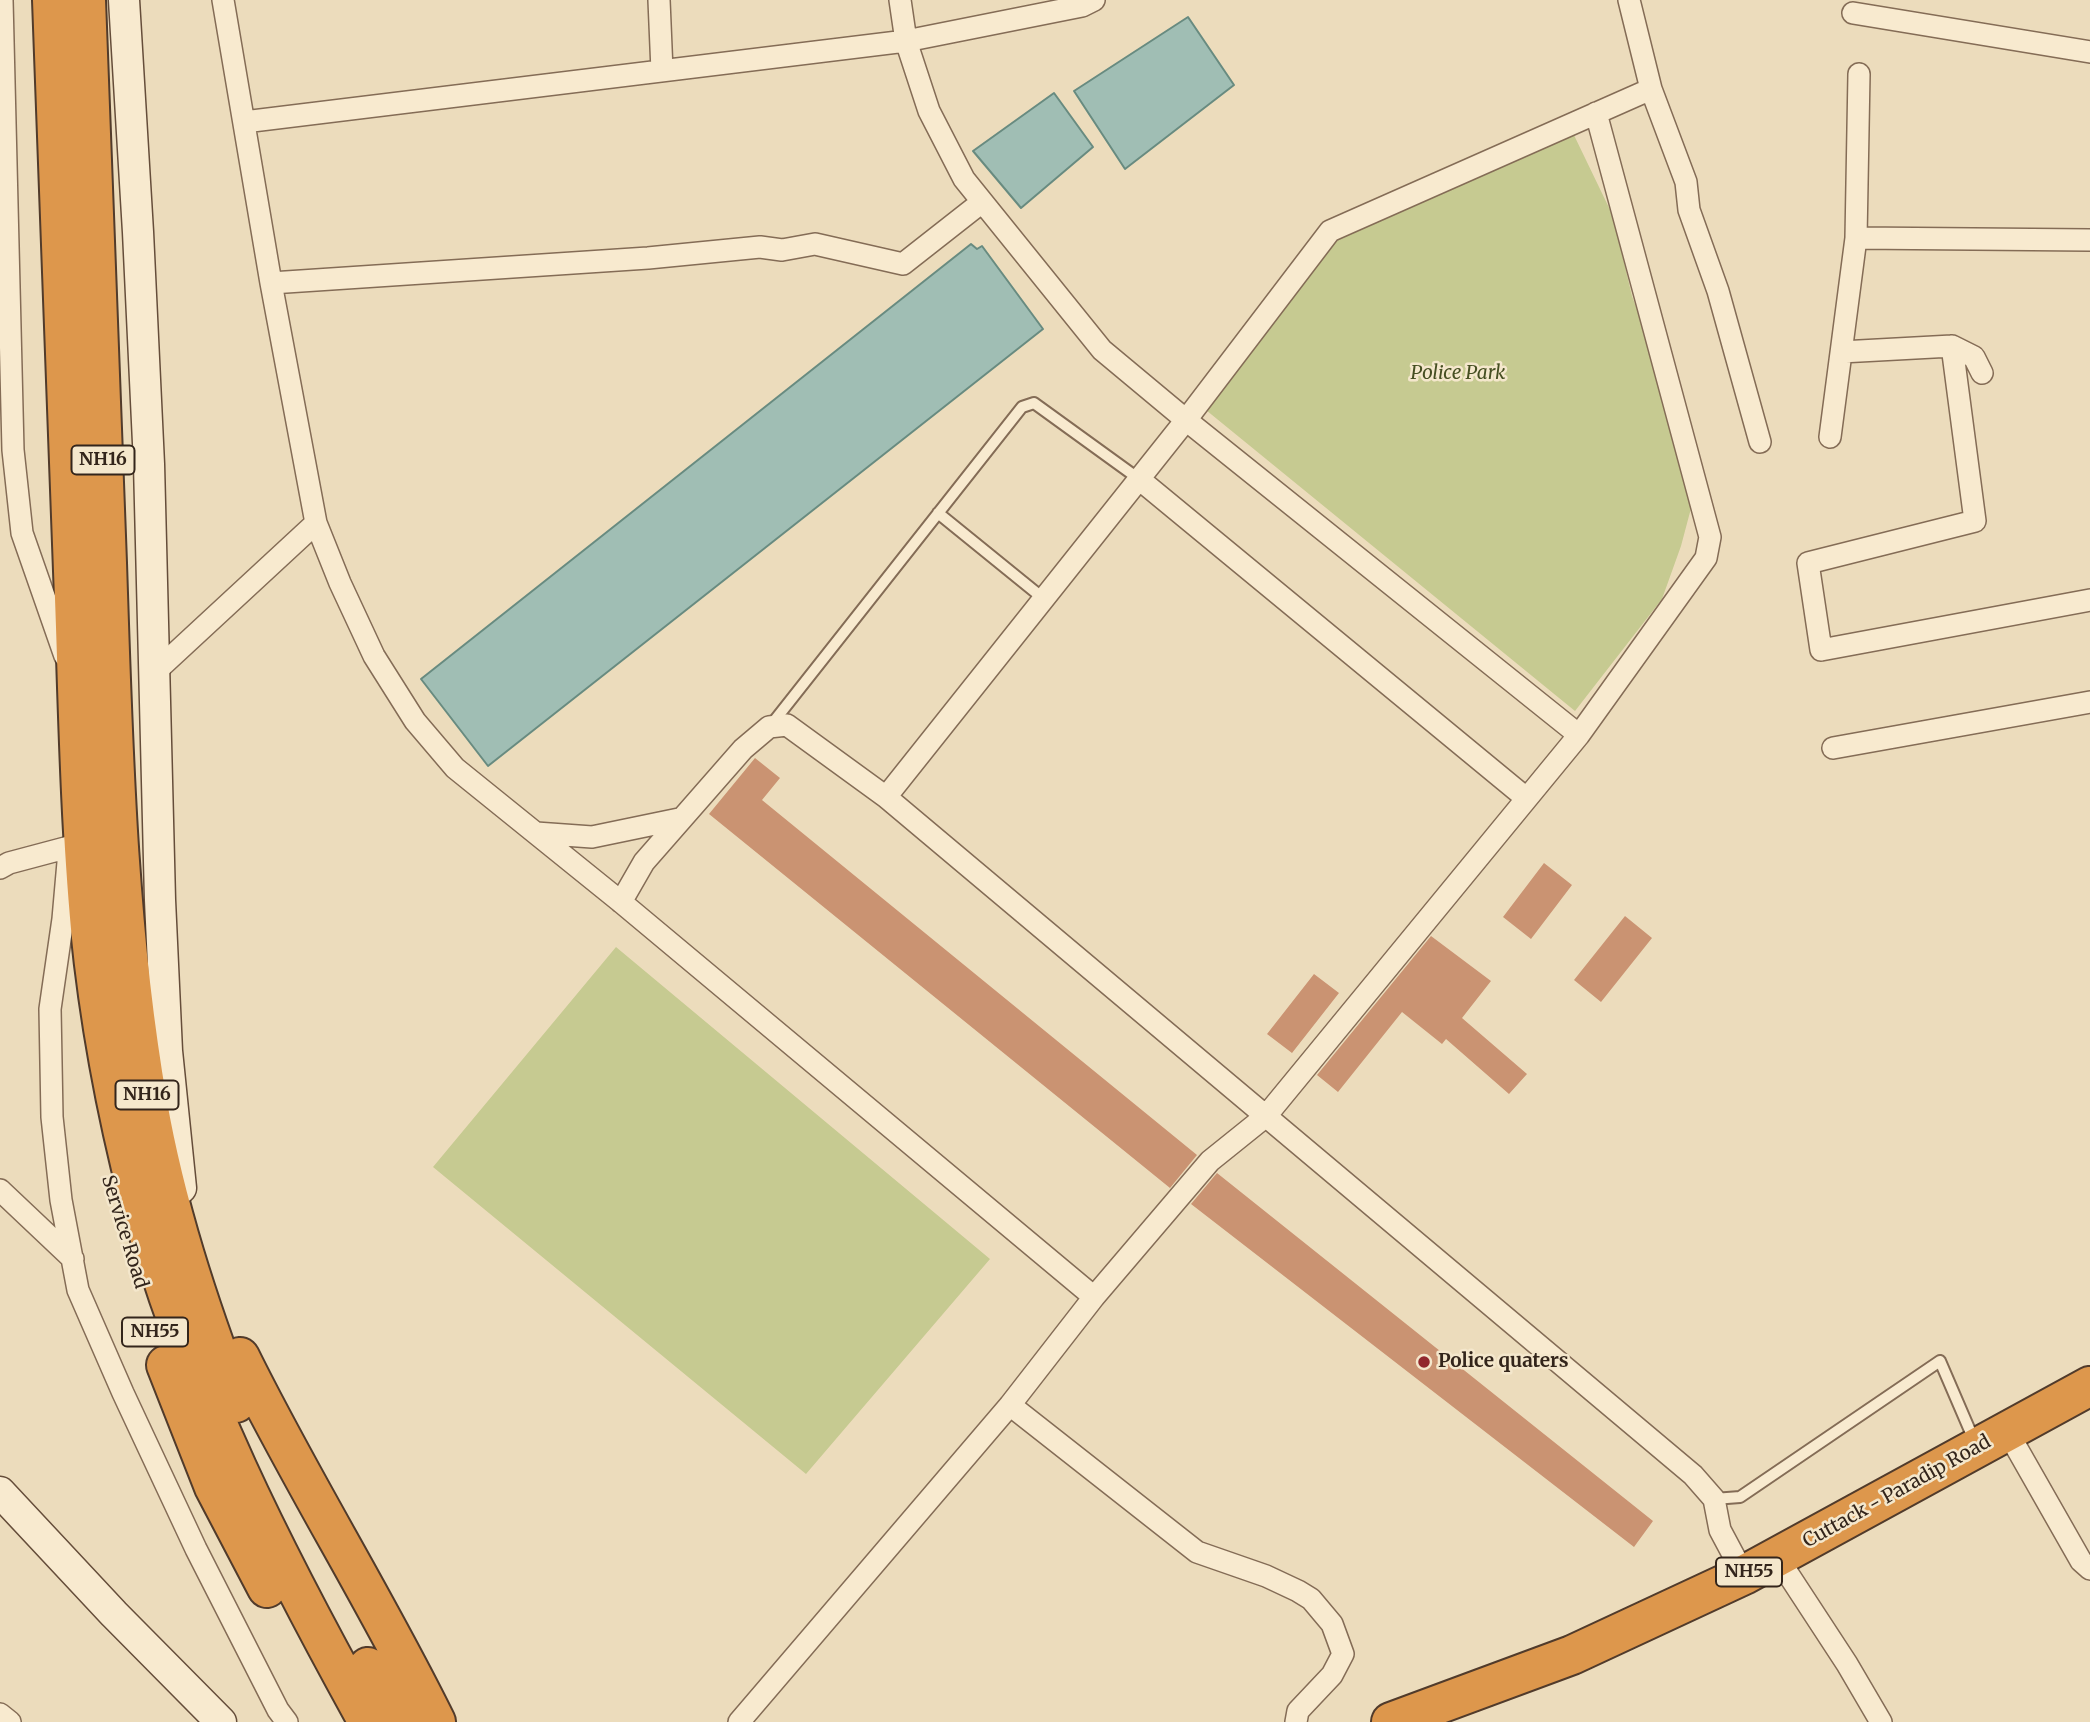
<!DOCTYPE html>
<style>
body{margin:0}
canvas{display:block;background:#ecdcbc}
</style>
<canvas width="2090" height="1722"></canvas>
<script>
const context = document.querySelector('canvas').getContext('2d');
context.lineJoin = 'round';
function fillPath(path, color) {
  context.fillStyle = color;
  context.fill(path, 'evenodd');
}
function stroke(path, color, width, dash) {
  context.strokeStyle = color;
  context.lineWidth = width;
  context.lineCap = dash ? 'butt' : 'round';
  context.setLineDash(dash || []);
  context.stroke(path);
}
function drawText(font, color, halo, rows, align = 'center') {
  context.font = font + ' Merriweather,serif';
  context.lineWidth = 5;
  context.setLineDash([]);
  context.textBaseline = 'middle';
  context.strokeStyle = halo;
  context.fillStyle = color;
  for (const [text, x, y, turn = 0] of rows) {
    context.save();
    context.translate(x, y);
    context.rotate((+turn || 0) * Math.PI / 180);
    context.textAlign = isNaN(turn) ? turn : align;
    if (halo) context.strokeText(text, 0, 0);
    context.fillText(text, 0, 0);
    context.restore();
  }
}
fillPath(new Path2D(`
 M1572,131L1613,216L1632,296L1651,348L1694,497L1681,546L1662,599L1575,711L1190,397L1273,292L1327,234Z
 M616,947L990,1259L806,1474L433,1167Z`), '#c6ca91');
const water = new Path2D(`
 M1188,17L1234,85L1125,169L1074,91Z
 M1054,93L1093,147L1021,208L973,151Z
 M971,244L977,249L982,246L1043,329L488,766L421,679Z`);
fillPath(water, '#a0beb4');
stroke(water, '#688b80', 2);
fillPath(new Path2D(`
 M755,758L780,778L762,800L1197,1155L1170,1188L709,814Z
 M1544,863L1572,885L1531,939L1503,917Z
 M1625,916L1652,938L1601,1002L1574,980Z
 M1431,936L1491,981L1462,1018L1527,1074L1509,1094L1446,1039L1442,1044L1402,1012L1338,1092L1317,1075Z
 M1314,974L1339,993L1292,1053L1267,1034Z
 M1217,1173L1653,1521L1634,1547L1191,1204Z`), '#ca9372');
const lane = new Path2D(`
 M938,513L1044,599
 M771,725L1022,407L1034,403L1139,479
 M1714,1499L1740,1497L1940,1361L1974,1440`);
const street = new Path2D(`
 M2,0L13,450L22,533L65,656
 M223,0L271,283L316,523L340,583L374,656L415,721L455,768L621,902L1094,1297
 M659,0L662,71
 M900,0L906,41L929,111L964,179L1102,350L1186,420L1579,735
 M1629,0L1651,89L1686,182L1689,210L1718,291L1760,442
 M1853,13L2090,52
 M1859,74L1856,238L2090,240
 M244,122L906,41L1082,6L1094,0
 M271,283L648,258L760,247L782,250L815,244L903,264L982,202
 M1952,346L1975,521L1808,563L1821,650L2090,600
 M1841,352L1952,346L1974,357L1982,373
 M1830,437L1856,238
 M1139,479L1526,798
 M155,672L316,523
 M1833,748L2090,702
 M886,797L1186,420L1330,231L1651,89
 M536,833L592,837L679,819
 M69,851L63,919L50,1009L52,1117L61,1200L78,1290L123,1393L196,1549L278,1710L287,1722
 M0,868L9,863L69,847
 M621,902L644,862L743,749L769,727L787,725L886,797L1693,1475L1714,1499L1720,1530L1744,1575
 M0,1190L73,1259
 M1010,1405L1197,1552L1266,1576L1298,1591L1311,1599L1332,1624L1343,1654L1332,1675L1298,1711L1296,1722
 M2007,1431L2081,1561L2090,1569
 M1777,1557L1847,1664L1881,1722
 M0,1714L10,1722
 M739,1722L1010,1405L1094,1297L1210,1161L1266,1116L1579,735L1706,558L1710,537L1596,113`);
const secondary = new Path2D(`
 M124,0L138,232L149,464L160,900L167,1051L181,1188
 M0,1492L114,1614L221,1722`);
const highway = new Path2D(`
 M52,0C59,199 67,399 74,598C78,708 80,819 90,928C99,1019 116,1111 139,1200C188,1385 276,1556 368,1722
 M86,0C93,188 100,375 107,563C113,743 117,925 148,1103C166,1206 199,1306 236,1403
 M240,1357C301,1481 375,1598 436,1722
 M166,1365L214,1487L267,1588
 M368,1667L398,1722
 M1391,1722L1572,1655L1744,1575L2090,1386`);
stroke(lane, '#846c56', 14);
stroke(street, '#846c56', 24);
stroke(secondary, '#654d3a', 33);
stroke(highway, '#513b2b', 42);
stroke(lane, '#f8eacf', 10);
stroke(street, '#f8eacf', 21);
stroke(secondary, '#f8eacf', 30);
stroke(highway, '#dd974c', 38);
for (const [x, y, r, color] of [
 [1424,1362,7,"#91272d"]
]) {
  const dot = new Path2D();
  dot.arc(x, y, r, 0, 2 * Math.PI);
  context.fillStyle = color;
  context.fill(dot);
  stroke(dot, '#f4e7cc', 2.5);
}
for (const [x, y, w] of [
 [103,460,63],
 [147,1095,63],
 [155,1332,66],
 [1749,1572,66]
]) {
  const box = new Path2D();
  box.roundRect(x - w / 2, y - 14.5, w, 29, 5);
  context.fillStyle = '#f4e7cc';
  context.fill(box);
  stroke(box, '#33251b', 2);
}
drawText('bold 18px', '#33251b', null, [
 ["NH16",103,460],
 ["NH16",147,1095],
 ["NH55",155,1332],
 ["NH55",1749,1572]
]);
drawText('italic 19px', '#464f22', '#f4e7cc', [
 ["Police Park",1458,374]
]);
drawText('19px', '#33251b', '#f4e7cc', [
 ["Service Road",124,1232,73],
 ["Cuttack - Paradip Road",1897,1492,-29]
]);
drawText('bold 19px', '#33251b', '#f4e7cc', [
 ["Police quaters",1438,1362]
], 'left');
</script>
